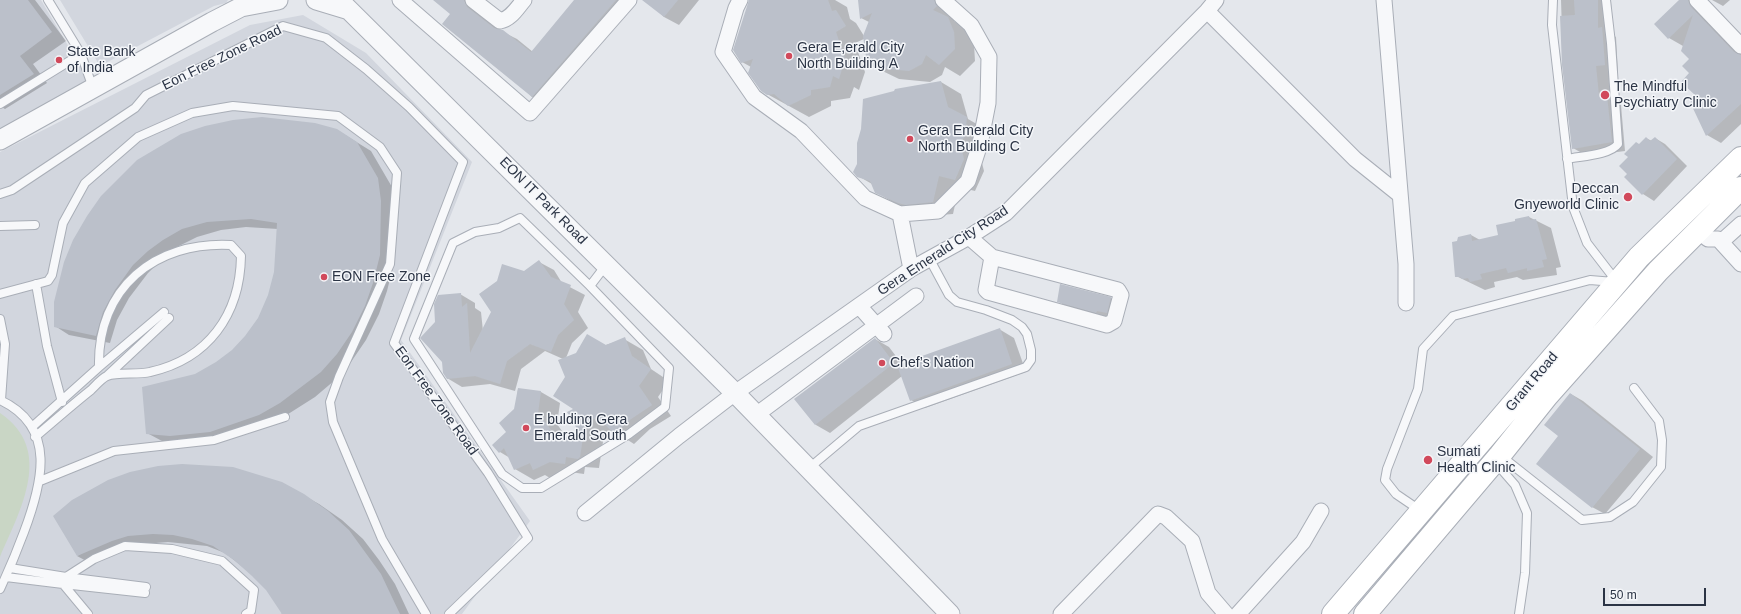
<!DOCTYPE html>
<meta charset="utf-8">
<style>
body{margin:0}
#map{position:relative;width:1741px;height:614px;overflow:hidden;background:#e4e7ec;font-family:Helvetica,sans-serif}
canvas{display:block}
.scale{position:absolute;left:1603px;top:588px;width:103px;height:18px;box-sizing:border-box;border:2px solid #2b3445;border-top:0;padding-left:5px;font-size:12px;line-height:14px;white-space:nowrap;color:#2b3445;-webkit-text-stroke:3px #f4f6f9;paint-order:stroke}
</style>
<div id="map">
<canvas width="1741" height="614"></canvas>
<div class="scale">50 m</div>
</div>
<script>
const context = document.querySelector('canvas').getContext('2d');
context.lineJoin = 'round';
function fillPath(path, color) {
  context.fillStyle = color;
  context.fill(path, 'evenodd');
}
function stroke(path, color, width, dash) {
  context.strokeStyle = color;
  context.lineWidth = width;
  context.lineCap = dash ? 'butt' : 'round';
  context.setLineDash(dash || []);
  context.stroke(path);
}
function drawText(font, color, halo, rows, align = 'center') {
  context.font = font + ' Helvetica,sans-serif';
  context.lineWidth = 3;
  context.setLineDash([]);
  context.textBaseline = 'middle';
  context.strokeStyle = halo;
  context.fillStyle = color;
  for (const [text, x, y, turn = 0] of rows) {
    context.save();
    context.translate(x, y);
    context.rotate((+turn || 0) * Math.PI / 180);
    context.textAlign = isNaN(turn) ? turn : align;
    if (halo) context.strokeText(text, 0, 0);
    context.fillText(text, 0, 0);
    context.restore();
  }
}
fillPath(new Path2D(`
 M0,0H41L93,88L0,130Z
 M60,0H228L226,3L214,6L100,66Z
 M303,15L366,53L472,162L401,340L530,521L462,614H0V152L250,25Z`), '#d2d6de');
fillPath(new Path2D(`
 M0,413C55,450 20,510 0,557Z`), '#c9d6c5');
fillPath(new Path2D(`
 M0,0H35L66,41L33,64L47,83L5,109L0,106Z
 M435,0H466L478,7L481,16L499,30L517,39L533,52L575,0H636L546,105L532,97L452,14Z
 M647,0H699L679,25L664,17Z
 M750,0H835L847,7L850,19L856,23L864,36L869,22L861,18V0H943L956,18L954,21L968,30L974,44L975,61L960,76L945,67L942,75L930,82L899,79L868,64L864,39L855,43L865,72L859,90L854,87L850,98L831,101V106L809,117L767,94L751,67L742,62Z
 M1561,0H1611L1612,34L1616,37L1618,73L1610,74L1612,100L1621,105L1625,151L1587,156L1573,148L1563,65Z
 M1680,0H1707L1702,5V11L1741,53V124L1721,143L1707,135L1691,103L1698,96L1690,73V59L1683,46L1669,38L1655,24Z
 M1712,0H1730L1723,6Z
 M941,82L961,94L968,119L987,130L980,155L984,171L975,191L959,187L953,214L927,216L919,214L896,204L876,192L872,184L858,176Z
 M337,130L371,151L392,187L395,209L394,263L387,291L379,314L366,340L351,362L335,380L315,397L274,423L185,443L162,441L147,433L195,375L217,363L233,351L246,337L259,319L269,296L275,272L278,229L246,227L221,230L197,237L177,247L162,259L148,273L129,298L117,320L110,343L69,335L55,326L138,161L181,135Z
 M1646,138L1652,141L1655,138L1665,144L1687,166L1654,201L1643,194L1625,177L1628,174L1640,145Z
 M1529,217L1551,228L1561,267L1556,268L1557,275L1523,280L1517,277L1494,282L1495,287L1485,290L1456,276L1471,235L1480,240L1499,236L1517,222Z
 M539,262L554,270L562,283L585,295L578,312L588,328L572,343L566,358L624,339L643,350L651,369L669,381L658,397L671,416L650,429L634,444L612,430L604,435L599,468L585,467L584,474L570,472L553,480L545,475L534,480L515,469L510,458L500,452L493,445L508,432L515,410L518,389L541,392L560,403L557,424L567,438L585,440L569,412L575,409L566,377L563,359L545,351L521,369L515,391L490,384L462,387L447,378L460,294L475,303V308L481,312L483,331L524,272Z
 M1111,298L1121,305L1107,318L1069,308L1058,301Z
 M999,329L1014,338L1026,372L925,408L911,400L902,376L830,433L816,425L796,399L875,339L889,347L902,364Z
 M1571,394L1583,401L1653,457L1605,514L1592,507L1559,436Z
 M233,468L281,483L319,504L342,520L363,539L379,560L395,584L409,614H281L283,613L267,590L253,575L225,553L207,546L168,542L143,544L126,549L92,564L77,556Z`), '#0003');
fillPath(new Path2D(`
 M0,0H28L52,32L20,56L34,74L0,95Z
 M433,0H464L467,7L494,28L503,30L531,52L574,0H616L532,97L442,24L450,14Z
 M642,0H678L664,17Z
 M749,0H828L832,11L836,10L846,26L836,32L845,59L839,79L833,76L830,87L811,90V95L788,106L774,94L767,95L761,91L748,73L753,59L741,63L733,50Z
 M858,0H934L937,6L933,10L948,17L954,32L955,49L939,65L926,55L922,64L909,71L878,68L867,64L863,36L872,13L860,19Z
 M1574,0H1598V28L1602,27L1605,65L1596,66L1599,96H1607L1612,142L1572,149L1562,65L1560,16L1575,15Z
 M1679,0H1688L1690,6L1734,52L1741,55V104L1706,136L1690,102L1696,96L1681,82L1689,73L1682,66L1689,59L1681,51L1693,15L1668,39L1654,24Z
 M941,81L948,107L967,117L965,136L960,143L964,159L955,180L939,176L933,202L906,205L898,203L875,193L870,181L857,177L853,172L857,164V143L861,129L863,99L894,91L895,89Z
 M262,117L315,123L337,129L357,142L378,178L381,201L380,255L373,283L365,306L352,332L337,354L321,372L280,403L259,415L210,432L170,436L146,434L142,387L195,374L216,362L232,350L245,336L258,318L268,295L274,272L277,223L251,219L207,222L182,229L163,240L148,251L133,265L115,290L103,312L96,336L54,327V302L64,262L73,240L87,216L101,196L137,160L181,134L205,126L233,120Z
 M1646,137L1650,141L1655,137L1677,159L1642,195L1624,177L1627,174L1619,166L1628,157L1624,154L1636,142L1639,144Z
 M1529,216L1530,220L1536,219L1547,259L1542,260L1544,267L1527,271V268L1508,273L1506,268L1480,274L1482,279L1470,282L1468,278L1462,279L1460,277H1455L1452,242L1457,241L1458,237L1471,234L1472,241L1498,235L1496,225L1515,221V219Z
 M539,260L551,277L571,285L564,304L574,320L558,335L551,352L530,344L507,361L500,384L475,376L447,379L443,373L442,362L420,338L435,322L434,304L438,295L461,293L462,307L467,303L470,353L491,312L479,294L497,281L502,264L524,271Z
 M1060,284L1111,297L1107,313L1097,311L1096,313L1057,302Z
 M1000,328L1012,364L910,401L897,365Z
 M587,334L606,345L625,337L632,356L651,369L639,386L652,405L631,419L614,434L598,417L585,424L580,457L578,459L566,457L565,464L550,462L533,470L530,463L514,470L504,448L499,453L492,445L506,432L499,423L514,409L518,388L541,391L538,413L555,435L583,439L567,412L573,409L553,396L565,377L558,360L576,353Z
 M875,338L894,363L815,425L794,399Z
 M1570,393L1640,449L1592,508L1536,464L1558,436L1544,425Z
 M182,464L233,467L282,482L304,494L328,511L349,530L381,574L400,614H282L266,590L252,576L234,560L213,546L192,539L173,535L153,534L128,536L112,541L77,556L53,516L72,500L108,480L130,472L158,466Z`), '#bbc0ca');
const service = new Path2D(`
 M48,0L81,54L93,88
 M1553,0L1552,25L1573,207L1587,243L1617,282
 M0,104L81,54
 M1567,159C1581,156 1610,155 1618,144L1611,43L1606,0
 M0,194L12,190L135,108L146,95L283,26L326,38L366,69L409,107L463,162L394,343L488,473L528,538L449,614
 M520,218L590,286L669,368L665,407L629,434L541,488H522L502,474L414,339L453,243L475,232L499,228Z
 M0,226L35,225
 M36,284L47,346L62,402
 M590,286L606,265
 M0,294L48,281L52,275L63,223L85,183L138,137L192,113L233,106L338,116L380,147L397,173L390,264L339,377L330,402L333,422L382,539L426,614
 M0,319L5,344L1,400
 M99,367L164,312
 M107,376L169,318
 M0,400C58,427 42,484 24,532C17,551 9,570 0,589
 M32,427L99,367C97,288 155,241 231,245L241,256C240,315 208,359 150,372C138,375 117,372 107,376C102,378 95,386 91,390C72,405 54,421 35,437
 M1501,456L1582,520L1610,517L1633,502L1661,467L1662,440L1659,421L1634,388
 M1495,462L1515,485L1527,513L1525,573L1519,614
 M808,469L859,426L1026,367L1031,360V350L1027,334L1022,327L1012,320L986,310L957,302L949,295L929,258
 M40,481L114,451L214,440L285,417
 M1421,511L1396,494L1385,480L1387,469L1418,389L1423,349L1453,316L1590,280L1614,282
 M10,568L66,577L94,559L125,546L172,549L222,561L254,590L251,611L246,614
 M6,577L63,584L88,614
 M66,577L146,587
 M63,584L145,593`);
const minor = new Path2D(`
 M400,0L530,113L629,0
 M473,0L500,21C511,19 517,8 524,0
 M740,0L736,8L723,52L754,97L801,131L865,198L900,214L938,211L968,181L980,144L988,103L989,57L971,25L943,0
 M1384,0L1406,264V303
 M1697,0L1741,46
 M1207,11L1355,159L1400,195
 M900,214L911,269
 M1698,231L1708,239H1718L1721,242L1741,224
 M969,237L992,257L986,290L988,292L1107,325L1114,321L1121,295L1118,290L992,257
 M1721,242L1741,264
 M859,306L884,334
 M756,415L916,296
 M585,513L679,436L735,393L911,269L969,237L1006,213L1207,11L1216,0
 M1061,614L1158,514L1166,517L1192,541L1208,593L1226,614
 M1238,614L1303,542L1321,511`);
const tertiary = new Path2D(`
 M316,0L349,10
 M339,0L735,393L950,614
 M0,140L212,22L241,7L278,0`);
const secondary = new Path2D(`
 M1333,614L1639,257L1741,158
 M1365,614L1500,455L1547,396L1658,271L1741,188`);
stroke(service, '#a9aeb7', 10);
stroke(minor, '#a9aeb7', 17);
stroke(tertiary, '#a9aeb7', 21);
stroke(secondary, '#a9aeb7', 24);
stroke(service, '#f7f8fa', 8);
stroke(minor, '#f7f8fa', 15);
stroke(tertiary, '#f7f8fa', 19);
stroke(secondary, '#fff', 22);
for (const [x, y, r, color] of [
 [789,56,4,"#d1495b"],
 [59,60,4,"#d1495b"],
 [1605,95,5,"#d1495b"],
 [910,139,4,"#d1495b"],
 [1628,197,5,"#d1495b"],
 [324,277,4,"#d1495b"],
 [882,363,4,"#d1495b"],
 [526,428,4,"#d1495b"],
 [1428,460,5,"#d1495b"]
]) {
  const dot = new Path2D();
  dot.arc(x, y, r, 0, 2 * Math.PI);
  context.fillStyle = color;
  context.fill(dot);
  stroke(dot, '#f4f6f9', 1.5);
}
drawText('14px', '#2b3445', '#f4f6f9', [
 ["Gera E,erald City",797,48],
 ["North Building A",797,64],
 ["State Bank",67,52],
 ["of India",67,68],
 ["The Mindful",1614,87],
 ["Psychiatry Clinic",1614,103],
 ["Gera Emerald City",918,131],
 ["North Building C",918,147],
 ["Deccan",1619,189,"right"],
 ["Gnyeworld Clinic",1619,205,"right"],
 ["EON Free Zone",332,277],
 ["Chef’s Nation",890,363],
 ["E bulding Gera",534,420],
 ["Emerald South",534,436],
 ["Sumati",1437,452],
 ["Health Clinic",1437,468]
], 'left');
drawText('14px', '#2b3445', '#f4f6f9', [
 ["Eon Free Zone Road",222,58,-26],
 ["EON IT Park Road",543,201,45],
 ["Gera Emerald City Road",943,251,-33],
 ["Grant Road",1532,382,-50],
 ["Eon Free Zone Road",436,401,54]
]);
</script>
